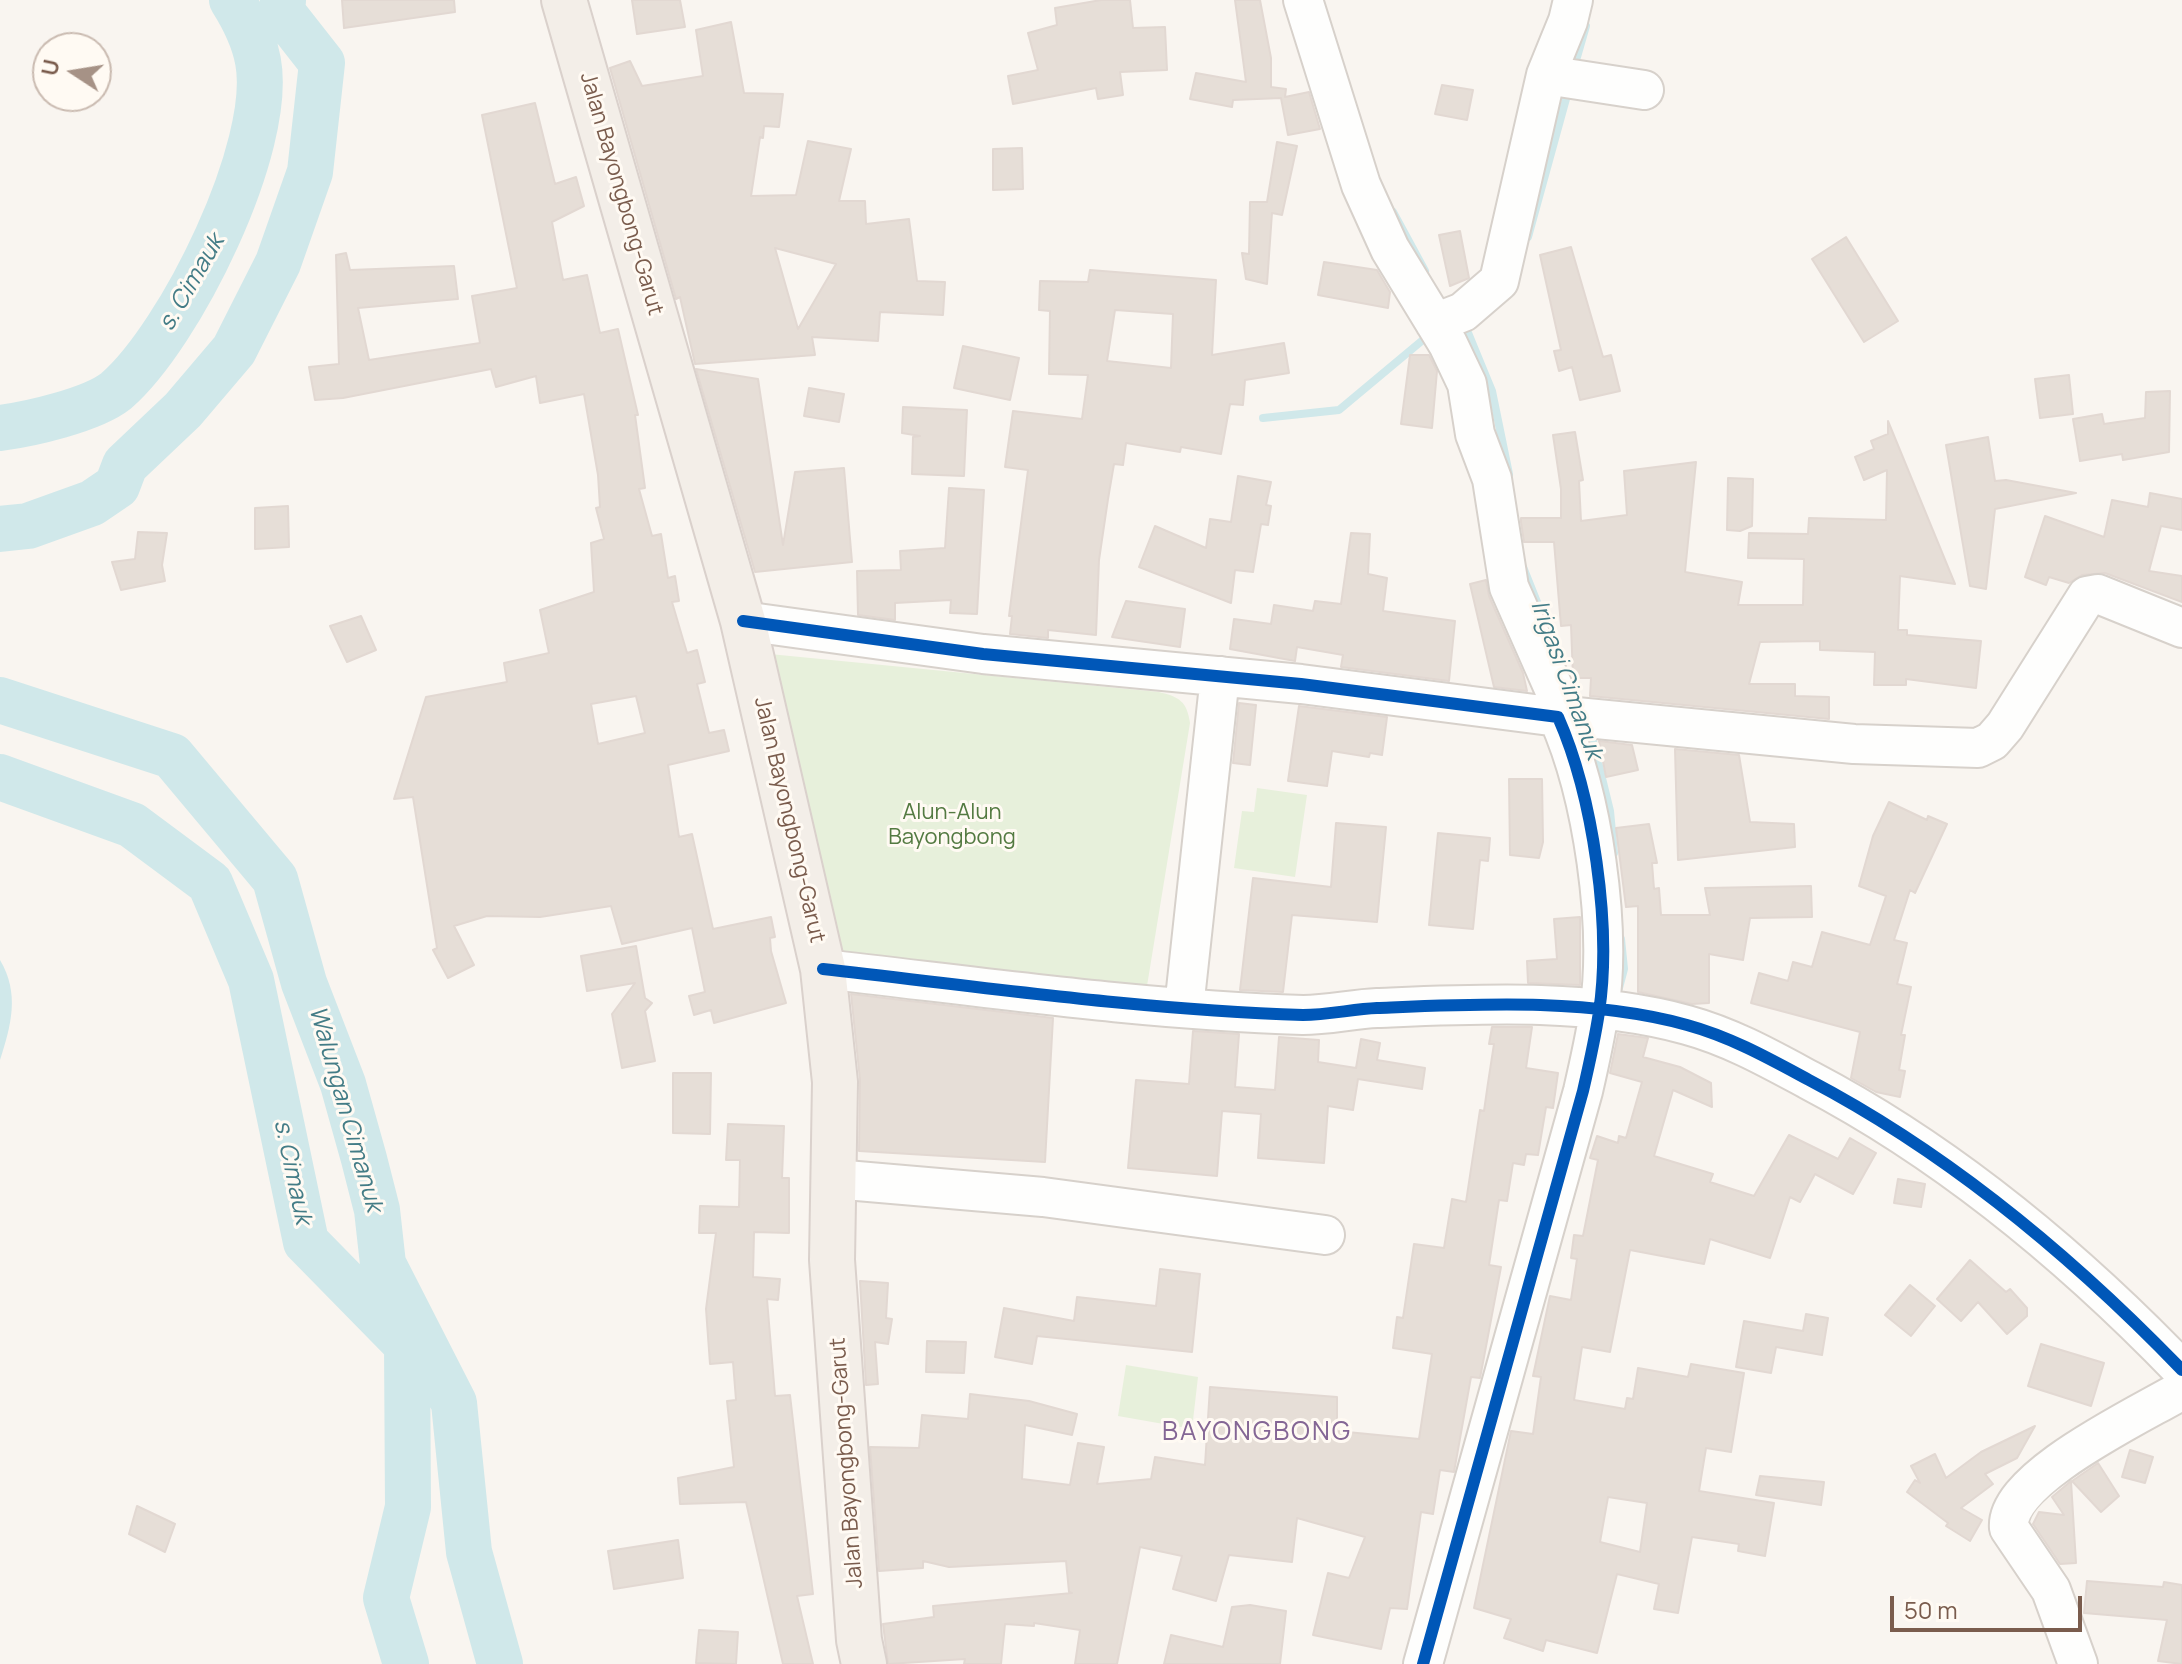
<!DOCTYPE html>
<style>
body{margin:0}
#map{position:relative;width:2182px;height:1664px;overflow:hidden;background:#f9f5f0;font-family:Manrope,sans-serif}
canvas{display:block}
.north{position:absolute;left:32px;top:32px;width:80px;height:80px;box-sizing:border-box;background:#fffaf3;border:2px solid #cabbb1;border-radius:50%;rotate:282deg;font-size:22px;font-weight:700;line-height:32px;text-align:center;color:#7a5c4d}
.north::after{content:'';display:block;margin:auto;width:28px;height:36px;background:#a69286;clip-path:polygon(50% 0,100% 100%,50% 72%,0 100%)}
.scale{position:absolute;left:1890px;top:1596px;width:192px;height:36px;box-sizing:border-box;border:4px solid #7a5c4d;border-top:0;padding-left:10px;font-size:24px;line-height:28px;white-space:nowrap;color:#7a5c4d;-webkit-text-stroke:6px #fffaf3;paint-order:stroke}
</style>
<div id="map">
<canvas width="2182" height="1664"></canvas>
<div class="north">U</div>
<div class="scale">50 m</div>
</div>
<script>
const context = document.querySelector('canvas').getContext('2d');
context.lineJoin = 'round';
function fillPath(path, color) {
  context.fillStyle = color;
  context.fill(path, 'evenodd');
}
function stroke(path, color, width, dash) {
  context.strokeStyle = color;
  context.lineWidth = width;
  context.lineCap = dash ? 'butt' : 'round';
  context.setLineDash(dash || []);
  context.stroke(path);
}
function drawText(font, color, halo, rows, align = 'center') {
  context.font = font + ' Manrope,sans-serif';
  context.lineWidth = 6;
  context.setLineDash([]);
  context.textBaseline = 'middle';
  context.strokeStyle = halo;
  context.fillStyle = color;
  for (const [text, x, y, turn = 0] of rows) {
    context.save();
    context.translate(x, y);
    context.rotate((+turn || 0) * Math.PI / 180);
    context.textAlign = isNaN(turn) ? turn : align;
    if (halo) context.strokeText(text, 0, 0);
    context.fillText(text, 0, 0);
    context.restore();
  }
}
fillPath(new Path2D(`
 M749,652L1159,692C1179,697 1187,701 1190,723L1146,992L820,973Z
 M1257,788L1307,795L1295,877L1234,868L1242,811L1254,812Z
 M1126,1365L1198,1377L1192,1429L1118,1416Z`), '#e7f0db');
fillPath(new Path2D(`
 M0,960C20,994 11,1025 0,1060Z`), '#d0e8ea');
stroke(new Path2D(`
 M1573,71L1586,26
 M1393,212L1425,271
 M1528,237L1569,88
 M1464,323L1492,391L1509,474
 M1263,418L1339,410L1430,334
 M1523,567L1549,632
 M1590,729L1610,811L1614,853
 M1619,988L1624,969L1621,939`), '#d0e8ea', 8);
stroke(new Path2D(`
 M0,428C30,424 92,410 116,391C180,336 274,146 258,61C254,39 244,19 232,0
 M0,529L28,526L92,503L117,486L125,465L183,410L234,350L278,263L310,172L322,63L282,12L283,0
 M0,700L172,756L275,879L304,983L343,1084L364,1159L377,1210L383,1264L454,1403L469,1552L500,1664
 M0,777L132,825L210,883L251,980L306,1242L407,1345L408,1507L386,1598L406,1664`), '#d0e8ea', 46);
const building = new Path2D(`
 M342,0H454L455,12L344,28Z
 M632,0H680L685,27L637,34Z
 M1101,0H1130L1133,28L1165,27L1167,70L1120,72L1123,95L1098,99L1096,88L1013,104L1008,76L1038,70L1028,33L1057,25L1055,8Z
 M1235,0H1260L1271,58V87L1286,89L1285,97L1309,92L1320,129L1288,135L1281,98L1233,100L1232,107L1190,99L1196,73L1246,82Z
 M731,22L744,93L783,94L779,127L764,126L763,138L760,137L751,196L796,195L808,141L851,149L839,201H865L866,224L909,219L917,281L945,282L943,315L880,312L878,341L812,337L815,355L695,364L680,297L676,299L610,68L630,61L642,86L703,76L696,30ZM775,248L836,264L798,329Z
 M1442,85L1473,90L1467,120L1435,114Z
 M535,103L555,184L576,177L584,206L552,222L563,280L587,275L600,333L618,329L638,415H635L645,488L639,489L652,536L661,534L668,578L675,576L679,601L672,602L687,653L697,650L705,682L697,684L709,733L724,730L729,751L668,765L679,837L692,834L713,929L771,917L775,937L770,938L771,951L786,1003L714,1023L711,1010L694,1015L689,996L705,992L692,928L622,944L611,906L540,917L487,916L454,926L474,965L448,978L433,950L437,948L413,797L394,799L426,697L507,682L504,663L549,653L540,610L594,592L591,543L604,539L596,508L600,507L598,475L584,394L540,403L536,376L496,387L491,369L343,398L315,400L309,367L339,364L336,255L346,253L350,270L454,266L458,299L358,308L369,360L480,343L472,296L517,288L482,115ZM636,696L645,733L598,744L591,704Z
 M1277,142L1297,146L1282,215L1272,213L1267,284L1246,279L1242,253L1249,254L1250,202H1267Z
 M1022,148L1023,189L993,190V149Z
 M1460,231L1469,278L1450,286L1439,235Z
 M1846,237L1898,321L1864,342L1812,259Z
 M1571,247L1603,357L1611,355L1620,391L1580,400L1572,367L1559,371L1554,351L1561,350L1540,255Z
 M1324,262L1377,270L1390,292L1388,308L1318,295Z
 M1090,270L1216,280L1212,355L1284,343L1289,373L1245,380L1243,405L1230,404L1221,454L1181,447L1180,452L1126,443L1123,465L1114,464L1108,499L1099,560L1096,635L1048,630V638L1010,634L1012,616H1009L1028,470L1005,467L1013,411L1082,419L1088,375L1049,374L1050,311L1039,310L1040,281L1088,282ZM1115,310L1173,314L1171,368L1107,361Z
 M963,346L1019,358L1010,400L954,388Z
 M1410,355H1429L1437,371L1432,428L1401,424Z
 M696,369L758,379L783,545L795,472L844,468L852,562L755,572Z
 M2069,375L2073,414L2040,418L2035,379Z
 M809,388L844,394L839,422L804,416Z
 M2170,391L2169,452L2123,460L2122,454L2080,461L2073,419L2102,414L2104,424L2145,418L2146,392Z
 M903,407L967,410L964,476L912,474L913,437L920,436L902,433Z
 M1888,421L1955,584L1900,576L1898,630H1907V635L1981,641L1976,688L1906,679V685H1874L1875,652L1820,650V641L1760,642L1749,684H1795V696L1829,697V719L1590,696L1591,678H1573L1571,625L1561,626L1554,542H1524L1521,522V518H1561V489L1553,435L1575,432L1583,480L1579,481L1581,521L1627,515L1624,471L1696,462L1685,572L1742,582L1738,605H1803L1804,559L1748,558L1749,533L1808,534L1809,518L1886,520L1887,470L1864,480L1855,457L1874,449L1871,441L1888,434Z
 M1988,437L1995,481L2006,480L2076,493L1995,509L1986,589L1970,586L1946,445Z
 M1238,476L1271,482L1266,505L1271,506L1268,525L1261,524L1253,572L1235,570L1231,603L1139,567L1155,526L1206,548L1210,519L1231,522Z
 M1728,478L1753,479L1752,526L1740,531L1727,530Z
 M949,488L984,490L977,614L950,613L951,600L895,603V620L858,615L857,571L901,570L900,551L945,548Z
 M2150,493L2182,499V530L2161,526L2149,571L2182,576V602L2105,573L2082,575L2069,583L2049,577L2046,585L2025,577L2045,516L2104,537L2112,500L2148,507Z
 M288,506L289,547L255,549V508Z
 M138,532L167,533L162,565L165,581L121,590L112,562L135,559Z
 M1351,533L1370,534L1368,574L1387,578L1383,611L1455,621L1449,681L1341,667L1343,655L1297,647L1295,661L1230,649L1234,619L1271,624L1274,605L1313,611L1315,601L1341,604Z
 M1486,580L1489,596L1523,673L1527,691L1494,687L1470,584Z
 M1126,601L1185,609L1180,647L1112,637Z
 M361,616L376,650L347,662L330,626Z
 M1239,703L1256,705L1250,765L1233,763Z
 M1299,706L1387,717L1382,755L1370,753L1369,757L1332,751L1327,786L1288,781Z
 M1599,741L1632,745L1638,770L1606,777Z
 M1675,749L1739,755L1750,822L1794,824L1795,847L1678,860Z
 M1509,779H1542L1543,842L1539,858L1510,855Z
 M1889,802L1927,820L1928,816L1947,824L1915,893L1910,890L1894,940L1907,943L1897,984L1911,987L1901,1035H1905L1899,1070L1905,1071L1900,1097L1876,1092L1851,1078L1860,1032L1751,1003L1759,973L1788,981L1793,962L1812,967L1822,932L1870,945L1886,896L1859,886L1873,836Z
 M1336,823L1386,827L1377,922L1292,915L1283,992L1240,990L1253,878L1331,887Z
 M1649,824L1657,863H1652L1654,889L1659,888L1661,915H1710L1705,888L1811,886L1812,917L1750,918L1743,960L1709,954V1003L1692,1004L1638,992V906L1626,907L1616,828Z
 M1438,833L1490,838L1488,861L1480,860L1473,929L1429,925Z
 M1580,917V985L1528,983L1527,961L1557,959L1554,919Z
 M636,946L645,998L652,1003L645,1011L655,1061L622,1068L612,1014L635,983L587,991L581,956Z
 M851,994L1053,1018L1045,1162L859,1151L860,1080Z
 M1492,1027H1532L1526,1068L1558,1073L1553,1108L1546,1107L1538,1155L1526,1154L1524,1165L1513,1163L1507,1201L1499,1200L1489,1265L1501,1267L1481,1373L1480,1378L1471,1377L1454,1472L1440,1470L1433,1514L1421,1512L1407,1609L1390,1608L1381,1649L1313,1635L1328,1573L1349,1578L1365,1537L1297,1518L1292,1562L1229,1555L1216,1601L1173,1589L1182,1556L1140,1547L1117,1664H1075L1080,1630L1034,1623V1626L1005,1624L1001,1664H964L965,1659L888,1664L883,1624L934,1617L933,1606L1072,1593L1069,1592L1066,1561L949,1567L923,1561V1568L879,1571L870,1447L919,1448L922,1415L968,1419L970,1394L1029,1401L1077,1414L1072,1435L1025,1425L1022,1479L1070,1485L1078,1443L1104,1447L1097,1484L1151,1479L1155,1457L1205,1465L1210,1387L1337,1397V1431L1419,1439L1432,1354L1393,1348L1397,1317L1403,1318L1414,1244L1444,1248L1452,1199L1466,1202L1480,1110L1484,1111L1488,1083L1494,1044H1489Z
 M1193,1031L1239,1034L1235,1087L1275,1090L1279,1037L1319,1040L1318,1062L1356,1068L1361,1039L1380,1043L1377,1060L1425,1068L1422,1089L1358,1079L1353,1110L1328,1106L1324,1163L1258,1158L1261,1114L1222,1111L1217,1176L1128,1168L1136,1080L1189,1084Z
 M1618,1034L1648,1038L1643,1057L1680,1067L1711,1083L1712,1107L1673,1090L1654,1156L1713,1174L1710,1182L1754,1196L1789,1135L1838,1159L1850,1138L1876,1153L1853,1194L1815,1174L1800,1202L1790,1197L1770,1258L1710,1239L1704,1264L1630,1250L1610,1352L1582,1347L1574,1400L1625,1409L1627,1398L1633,1399L1638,1368L1688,1377L1691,1364L1744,1373L1731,1452L1706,1448L1699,1491L1774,1503L1765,1556L1738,1551L1739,1544L1692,1537L1678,1613L1654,1609L1659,1584L1617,1574L1597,1653L1546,1640L1543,1651L1504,1638L1511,1619L1474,1608L1511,1431L1533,1434L1541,1377L1533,1376L1550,1296L1571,1300L1577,1259L1571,1258L1574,1235L1583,1236L1598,1160L1590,1158L1597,1136L1618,1143L1619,1136L1626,1138L1642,1082L1610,1073ZM1608,1497L1647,1503L1640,1552L1600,1542Z
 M673,1073H711L710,1134L673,1133Z
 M728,1124L784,1126L782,1178H789V1233L754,1232L753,1277L780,1279L778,1300L767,1299L775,1396L790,1395L813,1594L797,1596L813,1664H783L746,1502L680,1504L678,1478L734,1467L727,1401L736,1400L733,1362L710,1364L706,1309L716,1233H699L700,1206L739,1207L740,1160H726Z
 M1898,1179L1925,1184L1921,1207L1894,1203Z
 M1970,1260L2006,1292L2010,1289L2027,1308V1316L2007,1334L1978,1302L1961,1321L1937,1299Z
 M1160,1269L1200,1274L1192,1352L1037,1336L1032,1364L995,1357L1004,1308L1074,1321L1077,1297L1156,1306Z
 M860,1281L888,1283L886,1318L892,1319L888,1344L875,1342L878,1384L866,1385Z
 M1910,1285L1935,1306L1911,1336L1885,1315Z
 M1806,1314L1828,1318L1822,1355L1776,1347L1771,1373L1736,1367L1744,1321L1803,1331Z
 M927,1341L966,1342L964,1373L926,1372Z
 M2041,1344L2104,1363L2091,1406L2028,1386Z
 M2035,1426L2017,1458L1985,1474L1993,1484L1961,1508L1982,1520L1970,1541L1946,1526L1948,1523L1907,1492L1915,1480L1920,1483L1911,1466L1935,1454L1946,1478L1981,1452Z
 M2130,1450L2153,1457L2145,1483L2122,1477Z
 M2098,1463L2119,1496L2101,1512L2072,1481Z
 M1760,1476L1824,1482L1821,1505L1756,1495Z
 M2071,1481L2076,1563L2060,1564L2033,1524L2039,1512L2064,1515L2052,1497Z
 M137,1506L175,1524L165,1552L129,1534Z
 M678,1540L683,1578L614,1589L608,1551Z
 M2087,1581L2163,1587L2164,1582L2182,1585V1664L2158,1661L2167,1620L2084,1613Z
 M1250,1605L1286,1611L1280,1664H1164L1171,1635L1223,1647L1232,1607Z
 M699,1630L738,1632L736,1664L696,1663Z`);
fillPath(building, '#e6ded7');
stroke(building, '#e2d8d2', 2);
const minor = new Path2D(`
 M1303,0L1361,185L1390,249L1448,344L1467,384L1475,434L1492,479L1509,587L1566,716L1558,717
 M1546,75L1644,90
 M1435,323L1463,312L1499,281L1546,75L1568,21L1573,0
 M743,621L983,654L1301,684L1558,717C1593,796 1612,926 1599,1012C1595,1039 1589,1065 1583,1091L1423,1664
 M1566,716L1854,744L1978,748L1992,741L2005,726L2087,596L2098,594L2182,628
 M823,969C983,987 1143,1010 1303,1015C1328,1015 1353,1009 1377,1008C1478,1004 1589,998 1687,1025C1731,1037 1770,1059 1809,1080C1950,1154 2072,1256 2182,1370
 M1184,1008L1220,676
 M834,1179L1043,1197L1325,1235
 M2078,1664L2051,1590L2009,1528C2004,1478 2142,1414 2182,1390`);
const major = new Path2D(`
 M564,0L743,621L823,969L835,1082L832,1260L859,1640L864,1664`);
stroke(minor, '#d7d1cb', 42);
stroke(major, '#dad1cc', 48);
stroke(minor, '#fefefd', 38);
stroke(major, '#f3eee8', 44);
stroke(new Path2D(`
 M743,621L983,654L1301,684L1558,717C1593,796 1612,926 1599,1012C1595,1039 1589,1065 1583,1091L1423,1664
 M823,969C983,987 1143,1010 1303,1015C1328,1015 1353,1009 1377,1008C1478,1004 1589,998 1687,1025C1731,1037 1770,1059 1809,1080C1950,1154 2072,1256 2182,1370`), '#0057b8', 12);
drawText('22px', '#7a5c4d', '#fffaf3', [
 ["Jalan Bayongbong-Garut",621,194,74],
 ["Jalan Bayongbong-Garut",789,820,77],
 ["Jalan Bayongbong-Garut",847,1463,-94]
]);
drawText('22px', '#537a41', '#fffaf3', [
 ["Alun-Alun",952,813],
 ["Bayongbong",952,838]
]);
drawText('italic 24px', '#437c86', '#fffaf3', [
 ["s. Cimauk",192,283,-60],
 ["Irigasi Cimanuk",1566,680,70],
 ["Walungan Cimanuk",345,1109,74],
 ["s. Cimauk",292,1172,78]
]);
context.letterSpacing = '2px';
drawText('26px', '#846695', '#fffaf3', [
 ["BAYONGBONG",1257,1433]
]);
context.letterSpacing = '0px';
</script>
